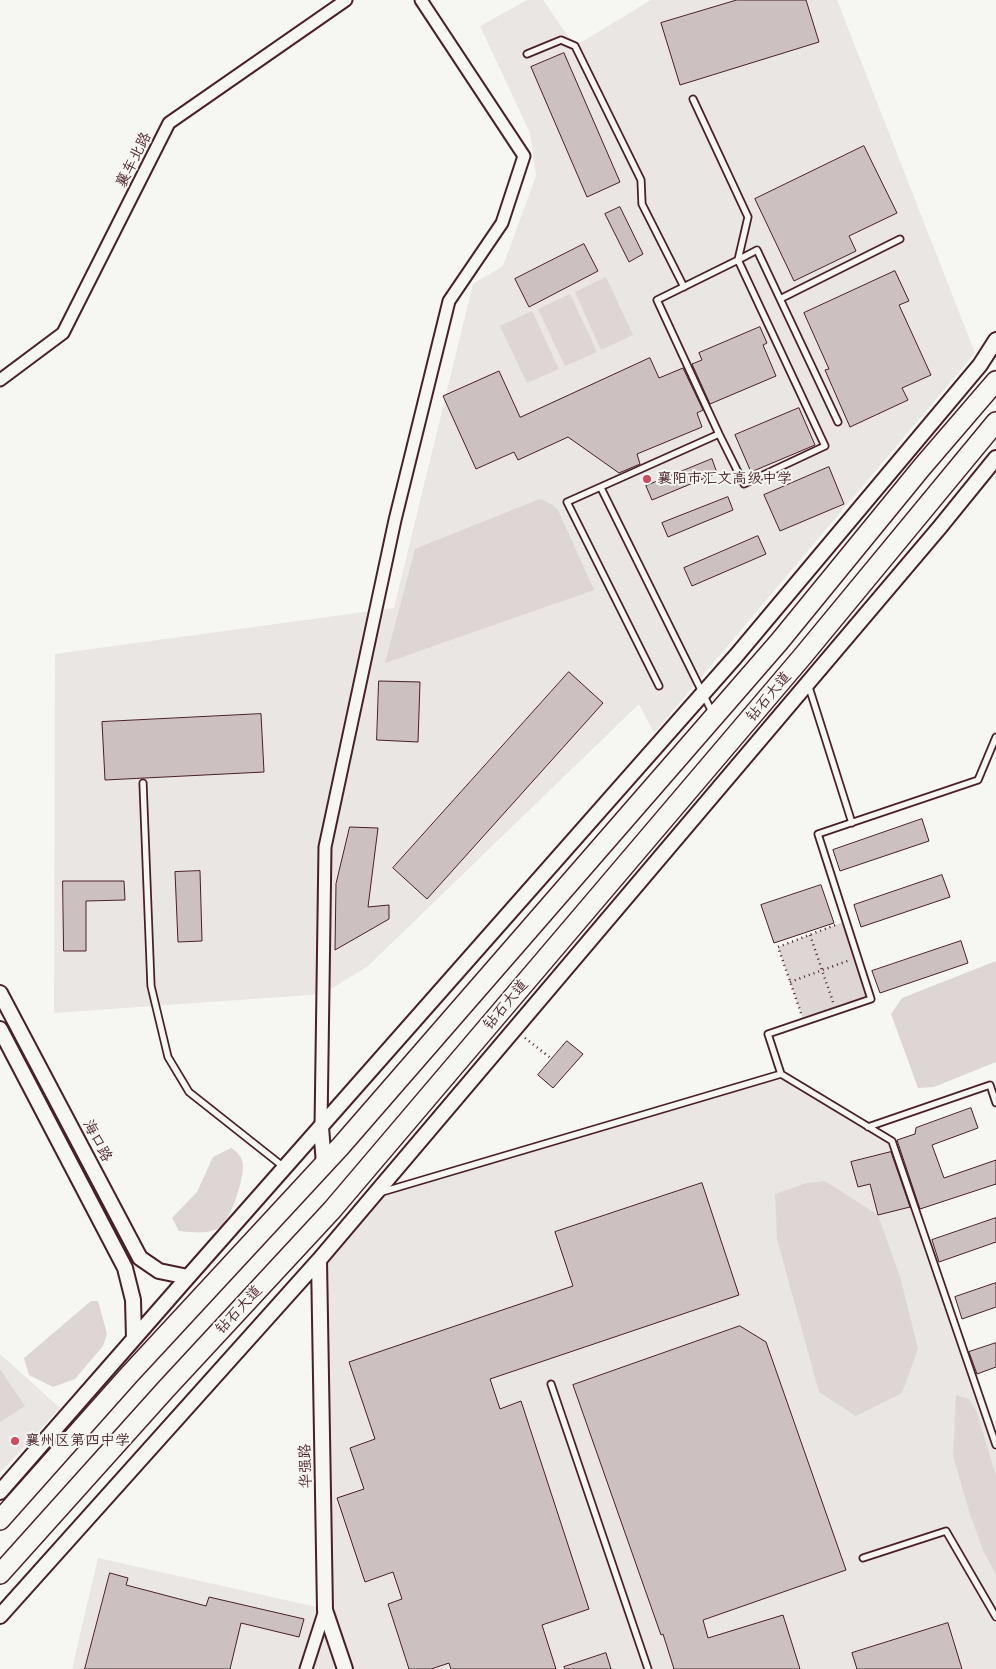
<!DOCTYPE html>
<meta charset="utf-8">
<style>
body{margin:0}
canvas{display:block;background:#f6f6f2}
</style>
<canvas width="996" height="1669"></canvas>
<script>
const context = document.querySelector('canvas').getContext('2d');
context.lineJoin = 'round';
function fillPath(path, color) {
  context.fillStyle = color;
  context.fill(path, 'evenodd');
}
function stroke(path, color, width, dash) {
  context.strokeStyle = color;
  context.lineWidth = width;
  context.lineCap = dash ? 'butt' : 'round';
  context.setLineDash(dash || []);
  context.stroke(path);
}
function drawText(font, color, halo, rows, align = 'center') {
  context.font = font + ' "Patrick Hand","LXGW WenKai TC",sans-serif';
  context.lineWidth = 4;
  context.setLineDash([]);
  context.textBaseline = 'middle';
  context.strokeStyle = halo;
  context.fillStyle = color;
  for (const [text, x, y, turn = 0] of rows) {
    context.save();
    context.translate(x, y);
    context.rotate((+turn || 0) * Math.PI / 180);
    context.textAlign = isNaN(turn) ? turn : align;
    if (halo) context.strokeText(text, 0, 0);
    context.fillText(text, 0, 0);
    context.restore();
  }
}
fillPath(new Path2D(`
 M527,0H543L575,46L651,0H837L975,353L654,733L639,704L368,966L323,994L54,1013L55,654L394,608L473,284L503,266L536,176L530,133L480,26Z
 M781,1074L892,1141L996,1445V1669H72L98,1558L325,1609L319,1260L375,1194Z
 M0,1354L60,1408L0,1473Z`), '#e9e6e3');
fillPath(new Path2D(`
 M606,277L633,335L601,350L575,292Z
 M570,294L597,352L565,366L538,309Z
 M532,311L559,369L527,383L500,326Z
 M540,499L551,504L558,510L594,590L385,663L415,549Z
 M846,921L871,999L804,1022L778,947Z
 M996,961V1062L934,1087L918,1088L891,1014L902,998Z
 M231,1148C237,1151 243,1158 243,1166C243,1180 233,1213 223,1224C213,1236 193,1232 179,1231L172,1218L197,1192L213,1157Z
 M825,1181L878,1215L900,1277L918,1349L902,1393L856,1416L819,1392L777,1239L775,1194L807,1183Z
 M91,1301H98L107,1334L103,1346L75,1379L53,1387L29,1375L24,1358Z
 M0,1369L25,1406L0,1422Z
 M956,1395L969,1399L977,1413L996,1476V1575L983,1550L970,1514L953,1456Z`), '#ddd6d5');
const building = new Path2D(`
 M737,0H806L819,42L680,85L661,23Z
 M564,53L620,182L587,197L531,67Z
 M864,146L897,213L849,236L856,251L794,281L755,199Z
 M620,207L643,254L629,262L605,214Z
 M584,244L598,271L529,307L515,279Z
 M895,271L909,301L899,305L931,375L902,388L908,400L850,427L825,370L829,369L804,313Z
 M760,327L767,343L763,345L776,376L710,404L692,364L702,360L699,353Z
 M650,358L659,378L683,368L703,410L697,413L702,427L637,454L640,464L619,473L568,437L518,460L514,452L476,469L443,396L499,371L520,417Z
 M799,408L815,445L751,472L735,435Z
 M712,459L717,473L652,500L646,486Z
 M829,467L844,504L780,531L764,495Z
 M728,497L733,510L668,537L662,523Z
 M758,536L766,554L692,586L684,568Z
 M569,672L603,703L427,899L393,868Z
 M379,681L420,682L418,742L377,740Z
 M261,714L264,772L105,780L102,722Z
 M922,819L929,841L840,871L833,850Z
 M350,827L378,828L368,907L389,905V919L335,950L336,884Z
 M200,871L202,941L178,942L175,872Z
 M942,875L950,897L861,927L854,905Z
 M63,881H124L125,900L86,901V951H64Z
 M821,885L834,923L774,943L761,905Z
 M961,941L968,963L880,993L872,971Z
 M567,1041L583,1054L553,1088L538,1075Z
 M971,1108L978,1128L932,1145L944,1178L996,1160V1184L920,1209L897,1140L915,1134L916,1128Z
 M891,1152L910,1207L878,1215L870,1184L858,1187L851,1162Z
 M702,1183L739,1295L490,1379L500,1409L521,1401L589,1609L542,1625L556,1669H451L449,1663L431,1669H409L388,1604L402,1599L393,1572L365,1582L337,1498L364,1489L350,1448L375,1439L349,1362L573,1286L555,1232Z
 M996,1218V1242L939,1262L932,1240Z
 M996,1283V1307L962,1319L955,1297Z
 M740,1326L766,1342L846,1570L703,1620L708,1638L783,1615L800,1669H674L663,1634L661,1635L573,1385Z
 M996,1343V1367L977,1374L969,1352Z
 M110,1573L128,1578L126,1585L206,1606L209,1597L304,1619L299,1637L241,1623L230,1669H85Z
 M948,1623L962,1669H857L852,1653Z
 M606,1653L611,1669H565L564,1667Z`);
fillPath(building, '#ccc1c0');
stroke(building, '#4a1f2b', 1);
const service = new Path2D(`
 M527,54L561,40L575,46L641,180L642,204L684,287
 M693,99L748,217L738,260
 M738,260L757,250L838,422
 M780,299L900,239
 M601,488L713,714
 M808,684L852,823
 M659,686L567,502L719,434L744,484L825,446L738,260L657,300L719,434
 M143,783L151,986L168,1057L189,1092L285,1168
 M781,1074L768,1034L871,999L818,834L978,780L996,737
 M868,1127L990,1085L996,1103
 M382,1192L781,1074L892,1141L996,1445
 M551,1384L648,1669
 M863,1558L946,1531L996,1617`);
const minor = new Path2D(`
 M0,380L63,333L169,123L346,0
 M321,1127L325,847L395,520L449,301L502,223L524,156L421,0
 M306,1669L325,1610`);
const tertiary = new Path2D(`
 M0,993L140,1258L159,1271L188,1277
 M0,1029L125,1268L133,1300L134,1338
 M321,1127L324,1164
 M319,1260L325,1610L345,1669
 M0,1492L188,1277L736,656L980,365L996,340
 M0,1616L319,1260L940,527L996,458`);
const trunk = new Path2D(`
 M0,1520L129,1375L340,1147L779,642L922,467L996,381
 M0,1574L167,1388L332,1210L802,657L996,422`);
stroke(service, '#4a1f2b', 9);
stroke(minor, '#4a1f2b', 15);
stroke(tertiary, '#4a1f2b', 18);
stroke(trunk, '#4a1f2b', 22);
stroke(new Path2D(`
 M810,935L833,1002
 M790,982L850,960
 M801,1013L778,947L838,924
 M525,1038L552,1059`), '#4a1f2b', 2.5, [1, 4]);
stroke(service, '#f6f6f2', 5.5);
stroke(minor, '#f6f6f2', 11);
stroke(tertiary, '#f6f6f2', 14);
stroke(trunk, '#f6f6f2', 19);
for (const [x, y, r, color] of [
 [647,479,5,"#d1495b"],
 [15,1441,5,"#d1495b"]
]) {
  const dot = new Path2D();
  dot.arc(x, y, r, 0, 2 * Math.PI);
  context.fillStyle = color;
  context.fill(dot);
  stroke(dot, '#f6f6f2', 2);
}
drawText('15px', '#4a1f2b', '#f6f6f2', [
 ["襄车北路",134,160,-63],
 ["钻石大道",769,697,-50],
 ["钻石大道",506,1005,-50],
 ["海口路",97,1141,62],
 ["钻石大道",239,1310,-47],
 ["华强路",306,1466,-91]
]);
drawText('15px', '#4a1f2b', '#f6f6f2', [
 ["襄阳市汇文高级中学",657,479],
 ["襄州区第四中学",25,1441]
], 'left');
</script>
